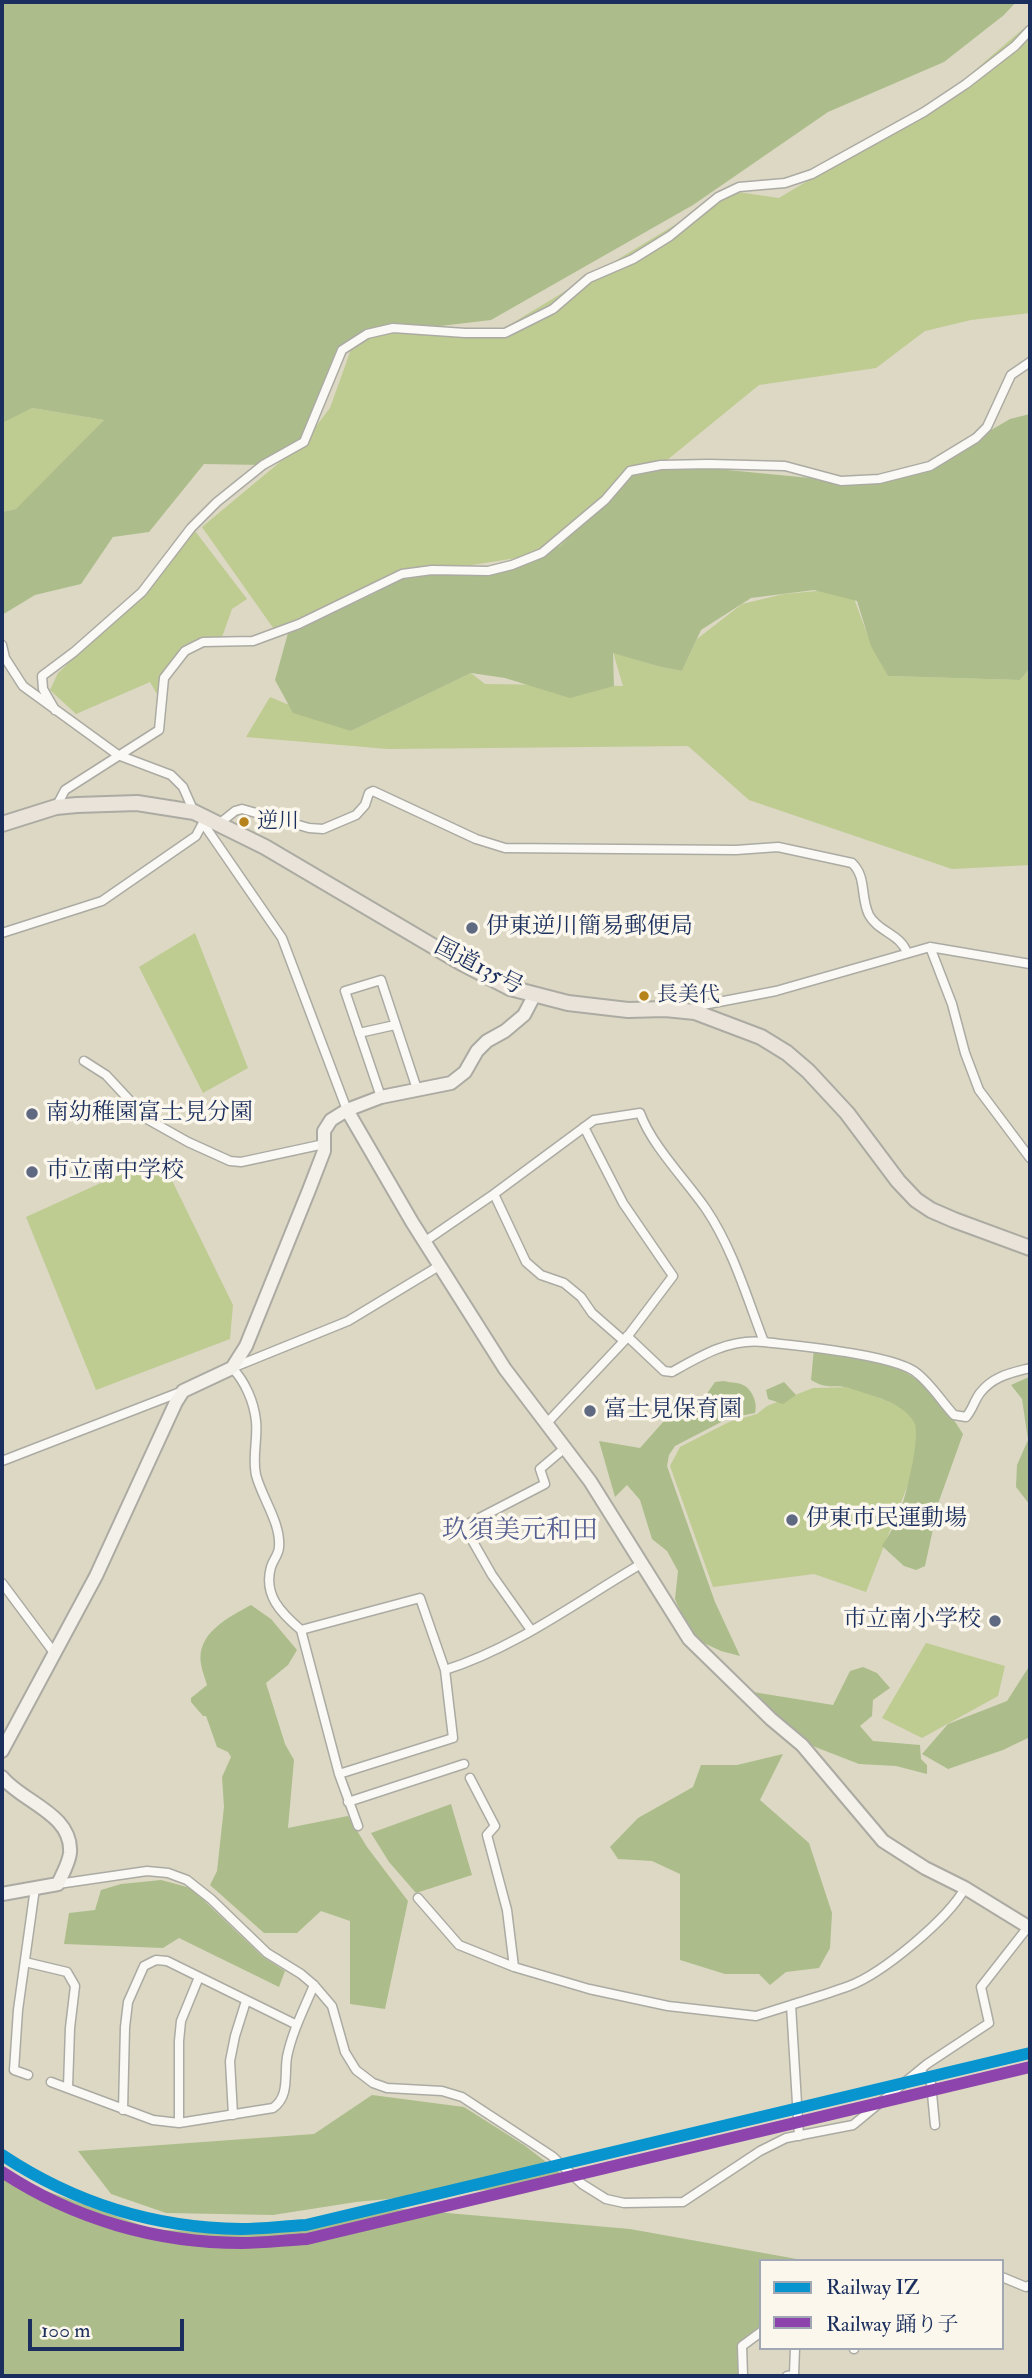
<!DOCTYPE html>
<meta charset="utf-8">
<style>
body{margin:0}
#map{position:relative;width:1032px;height:2378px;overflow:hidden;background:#dcd8c4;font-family:"IM FELL Double Pica","Noto Serif JP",serif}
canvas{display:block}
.frame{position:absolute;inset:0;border:4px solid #1b2f5e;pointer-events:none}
.legend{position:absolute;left:759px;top:2259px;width:245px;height:91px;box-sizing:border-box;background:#fbf7ec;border:2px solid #a1a7b3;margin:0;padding:9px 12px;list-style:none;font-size:21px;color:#1b2f5e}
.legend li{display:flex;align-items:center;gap:14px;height:35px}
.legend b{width:35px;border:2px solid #a1a7b3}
.scale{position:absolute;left:28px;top:2319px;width:156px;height:32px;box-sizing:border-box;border:4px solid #1b2f5e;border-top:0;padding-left:9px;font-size:21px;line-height:24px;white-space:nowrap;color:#1b2f5e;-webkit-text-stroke:5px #fbf7ec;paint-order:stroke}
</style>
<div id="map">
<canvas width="1032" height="2378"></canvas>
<div class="frame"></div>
<ul class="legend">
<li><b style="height:9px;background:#0894cf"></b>Railway IZ</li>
<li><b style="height:9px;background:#8e44ad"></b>Railway 踊り子</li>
</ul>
<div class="scale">100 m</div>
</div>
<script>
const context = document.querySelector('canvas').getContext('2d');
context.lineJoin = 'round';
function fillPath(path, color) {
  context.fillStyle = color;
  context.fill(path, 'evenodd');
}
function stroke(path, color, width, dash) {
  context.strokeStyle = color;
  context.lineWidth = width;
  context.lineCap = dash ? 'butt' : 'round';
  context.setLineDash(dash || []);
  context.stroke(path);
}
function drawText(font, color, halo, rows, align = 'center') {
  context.font = font + ' "IM FELL Double Pica","Noto Serif JP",serif';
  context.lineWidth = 7;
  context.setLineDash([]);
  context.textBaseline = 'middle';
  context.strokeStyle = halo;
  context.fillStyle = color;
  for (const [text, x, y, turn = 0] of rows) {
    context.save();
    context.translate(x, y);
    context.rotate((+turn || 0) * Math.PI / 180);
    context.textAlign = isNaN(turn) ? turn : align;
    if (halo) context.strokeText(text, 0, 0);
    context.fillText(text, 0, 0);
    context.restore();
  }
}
fillPath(new Path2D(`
 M1030,23V313L971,320L925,331L876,368L759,385L661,465L568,550L440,570L276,632L202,527L304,442L330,408L354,341L415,329L496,333L731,191L779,198L934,105Z
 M32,408L104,420L20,508L2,512V421Z
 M195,531L247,599L232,609L222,637L199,644L165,678L158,696L150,682L76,714L50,690L58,673L158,579Z
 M850,588L868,636L888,676L1020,680L1030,668V865L952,869L749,800L688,746L388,749L246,737L270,697L351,731L471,673L485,684L623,686L613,652L661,667L682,671L697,639L742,604L784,594Z
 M195,933L248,1068L203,1093L139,967Z
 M160,1156L233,1305L230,1339L96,1390L26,1217Z
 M853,1387L914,1412L923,1446L866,1592L814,1574L713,1587L670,1466L680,1447L729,1422L757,1414L767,1406L813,1388Z
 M926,1643L1005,1666L998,1696L922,1738L882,1718Z`), '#becb91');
fillPath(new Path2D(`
 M2,2H1016L1004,15L944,62L828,112L693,205L491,320L382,333L346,344L309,438L263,465L204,464L149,532L113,537L81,584L35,595L2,615V512L16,509L104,420L32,408L2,423Z
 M1030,414V668L1020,680L888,676L871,646L857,601L814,590L751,598L701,630L682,671L661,667L613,653L614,686L570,698L505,678L471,673L351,731L293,713L275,680L288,633L374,594L414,572L472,576L521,562L561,546L626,476L676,465L841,481L910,471L950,454L1010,419Z
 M814,1348L889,1362L935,1391L963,1434L939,1501L925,1566L916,1570L904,1566L882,1546C887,1538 892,1530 896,1522C904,1507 922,1435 914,1422C903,1402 872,1396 852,1389C836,1383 829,1391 811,1380Z
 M1029,1377L1030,1378V1505L1016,1487L1017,1465L1028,1440L1022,1399L1011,1385Z
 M724,1381C730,1383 735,1382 741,1384C752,1388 758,1403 755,1413L729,1418L675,1446L669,1455L667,1466L715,1602L740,1656L721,1651L691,1637L675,1599L678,1571L667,1551L652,1539L640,1500L627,1485L615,1497L599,1441L640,1448L671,1413L691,1410L693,1412L706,1406V1395L715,1382Z
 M784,1382L796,1395L783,1404L768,1399L766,1390Z
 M251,1605L271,1619L297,1650L288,1665L266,1683L285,1744L294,1760L288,1828L348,1816L367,1847L408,1901L385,2009L350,2004V1921L321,1911L297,1933H264L210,1885L217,1871L224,1807L222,1777L231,1757L228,1752L217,1747L206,1716H203L191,1702V1698L207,1685C205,1678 202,1671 201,1664C196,1633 229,1617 251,1605Z
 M1030,1665V1737L1003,1750L948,1769L922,1754L948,1724L1007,1701Z
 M863,1667L877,1673L890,1688L873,1700L872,1716L860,1726L873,1741L920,1745L921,1759L927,1765V1774L896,1766L859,1764L805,1743L753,1692L833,1705L850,1671Z
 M783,1754L760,1800L809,1843L832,1913L830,1948L819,1968L786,1972L770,1985L759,1974H725L680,1960V1874L652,1861L618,1859L610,1847L638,1818L693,1787L701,1765H737Z
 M451,1804L472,1875L416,1893L389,1862L371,1833Z
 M161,1880L191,1888L263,1957L285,1971L279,1987L179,1938L163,1948L64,1944L69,1913L95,1910L101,1890L121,1884Z
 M372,2095L464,2107L524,2145L572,2182L356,2202L273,2215L166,2213L111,2194L78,2151L314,2134Z
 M2,2175L152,2229L232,2234L402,2209L630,2229L808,2261H761V2333L738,2344V2376H2Z`), '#acbd8b');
const street = new Path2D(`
 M2,645L5,658L23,686L118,755L171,775L183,787L194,812
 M55,710L43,689L42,676L74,652L142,592L191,528L217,502L263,465L304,442L342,350L367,334L393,328L465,333H505L553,309L589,278L633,259L670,236L718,197L739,187L785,183L812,174L924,112L966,84L1015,46L1030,30
 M56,807L65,790L159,730L164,678L185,651L203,642L253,641L299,624L402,574L432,570L488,571L512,565L542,553L605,500L630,471L661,465L709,464L785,466L841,481L879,479L930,466L976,438L987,427L1011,375L1030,362
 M206,817L207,829L282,938L347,1110
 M220,823L235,811L242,809L309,828L323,829L356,815L365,805L369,793L373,791L476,839L505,848L736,850L778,847L852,863C867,877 860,897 869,915C878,932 901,934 907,953
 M2,933L102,901L196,836L206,817
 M930,947L952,1004L965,1053L979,1090L1030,1158
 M695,1012L703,1005L776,991L930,947L1030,964
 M359,1033L395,1025
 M84,1061L106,1075L147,1119L188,1142L230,1161L241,1162L324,1144
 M381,1097L345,991L381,980L417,1089
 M494,1194L594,1120L640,1113C652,1146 686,1180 706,1209C733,1249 747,1298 764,1342C798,1346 888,1354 914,1371C930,1382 941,1401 954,1415L966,1417C973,1409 974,1401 980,1393C993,1376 1011,1373 1030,1368
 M424,1242L494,1194L526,1262L541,1275L564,1283L581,1297L592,1313L624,1341
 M627,1336L664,1371L672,1372C700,1356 730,1338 764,1342
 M547,1423L624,1341L673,1276L623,1203L584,1127
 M2,1461L183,1391
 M2,1583L55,1654
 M301,1630L420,1598L445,1670L453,1738L339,1774
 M531,1630L492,1575L464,1526L545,1484L540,1469L566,1447
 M445,1670C515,1648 578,1601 641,1564
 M470,1778L495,1826L487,1835L507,1910L514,1967
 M348,1802L464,1764
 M358,1826L339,1774L301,1630C281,1613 263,1595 271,1567C273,1560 279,1554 279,1547C281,1523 262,1498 256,1475C252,1457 258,1439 256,1421C254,1402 245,1381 232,1368L348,1321L439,1266
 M58,1884L147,1871L168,1873L187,1880L211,1899L267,1953L301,1974L314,1985L332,2006L345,2052L356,2070L373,2083L387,2088L442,2091L462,2097L552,2156L582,2184L606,2199L624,2203L683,2202L760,2151L786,2138L853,2125L927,2064L989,2023L981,1987L1028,1927
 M418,1898L459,1945L514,1967L589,1989L668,2006L756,2016L791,2005
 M25,1962L67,1972L75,1986L70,2028L68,2087
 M920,2070L931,2083L935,2125
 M28,2075L14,2070L18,2010L35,1888
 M51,2082L153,2120L179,2123L273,2108C290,2096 284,2075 287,2057C292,2032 304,2009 314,1985
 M123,2110L125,2027L128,2002L144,1966L156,1960L167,1961L297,2025
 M233,2115L230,2061L235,2036L246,2001
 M179,2123V2041L181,2021L199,1977
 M799,2136L791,2005C810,1999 830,1993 849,1986C883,1973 948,1919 965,1888
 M1002,2277L1026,2287L1030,2285
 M854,2349V2348
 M743,2376L742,2346L761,2332
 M787,2376L794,2375L795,2348`);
const secondary = new Path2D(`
 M347,1110L412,1222L505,1369L590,1481L689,1639L771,1719L802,1745L883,1841L925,1868L965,1888L1030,1928
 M2,1751L96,1576L176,1402L183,1391L232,1368L246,1346L309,1190L324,1151V1131L331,1120L347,1110L381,1097L451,1083L465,1072L477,1051L487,1041L505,1031L524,1015L534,996
 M2,1777C22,1802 73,1814 70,1853C69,1863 62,1875 58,1884L2,1894`);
const highway = new Path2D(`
 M2,824L56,807L77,805L137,803L194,812L265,847L460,962L510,988L568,1003L628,1010L665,1009L695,1012L761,1037L787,1053L808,1071L847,1113L898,1181L916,1200L931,1210L954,1220L1030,1248`);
stroke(street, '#acaba3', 11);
stroke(secondary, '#acaba3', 16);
stroke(highway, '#acaba3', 18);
stroke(street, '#faf9f6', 8);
stroke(secondary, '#f4f1eb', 12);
stroke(highway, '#eae3da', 14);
stroke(new Path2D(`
 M2,2155C74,2203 155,2228 241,2229C263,2229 284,2226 306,2225L1030,2053`), '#0894cf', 12);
stroke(new Path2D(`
 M2,2172C73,2219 157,2243 242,2243C264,2243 285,2240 307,2239L1030,2067`), '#8e44ad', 12);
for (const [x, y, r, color] of [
 [244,822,6,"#b5821c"],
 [472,928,7,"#5f6a82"],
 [644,996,6,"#b5821c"],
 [32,1114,7,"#5f6a82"],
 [32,1172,7,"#5f6a82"],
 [590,1411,7,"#5f6a82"],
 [792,1520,7,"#5f6a82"],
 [995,1621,7,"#5f6a82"]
]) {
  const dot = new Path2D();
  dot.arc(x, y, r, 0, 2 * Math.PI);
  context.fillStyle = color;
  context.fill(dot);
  stroke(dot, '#fbf7ec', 2.5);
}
drawText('21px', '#1b2f5e', '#fbf7ec', [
 ["逆川",257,822],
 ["長美代",657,996]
], 'left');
drawText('23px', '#1b2f5e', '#fbf7ec', [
 ["伊東逆川簡易郵便局",486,928],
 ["南幼稚園富士見分園",46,1114],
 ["市立南中学校",46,1172],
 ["富士見保育園",604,1411],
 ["伊東市民運動場",806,1520],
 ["市立南小学校",981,1621,"right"]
], 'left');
drawText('23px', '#1b2f5e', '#fbf7ec', [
 ["国道135号",478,968,27]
]);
drawText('26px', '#555f91', '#fbf7ec', [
 ["玖須美元和田",520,1532]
]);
</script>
